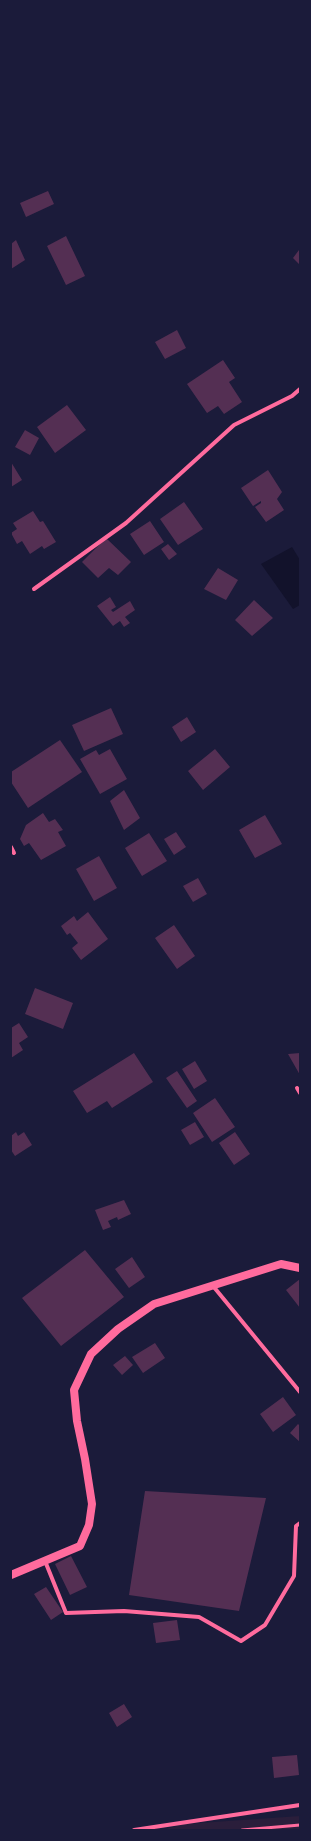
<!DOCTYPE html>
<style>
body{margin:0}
#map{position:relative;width:311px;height:1841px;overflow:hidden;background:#1b1b3a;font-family:"Alegreya Sans",sans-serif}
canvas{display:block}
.frame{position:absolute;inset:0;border:12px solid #1b1b3a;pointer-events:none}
</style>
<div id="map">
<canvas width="311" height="1841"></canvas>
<div class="frame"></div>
</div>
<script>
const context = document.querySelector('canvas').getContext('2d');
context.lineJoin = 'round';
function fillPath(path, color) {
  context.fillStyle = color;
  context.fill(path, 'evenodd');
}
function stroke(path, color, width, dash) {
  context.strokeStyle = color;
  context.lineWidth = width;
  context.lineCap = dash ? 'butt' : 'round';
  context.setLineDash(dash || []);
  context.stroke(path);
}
fillPath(new Path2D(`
 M300,1816V1830H161L185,1824Z`), '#2a1e3b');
fillPath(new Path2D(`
 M292,547L300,560V605L293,609L261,564Z`), '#12122b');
fillPath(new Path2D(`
 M48,191L54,204L26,217L20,203Z
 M66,236L85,276L66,285L47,246Z
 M16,240L25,260L11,269V244Z
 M299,250L300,251L299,264L293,258Z
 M177,330L186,348L165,359L155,342Z
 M223,360L235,378L229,382L242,402L224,414L218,406L207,413L187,384Z
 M67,405L86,430L55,453L37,427Z
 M25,430L39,438L30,455L15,447Z
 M11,462L22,480L11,487Z
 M268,470L282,492L277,499L284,510L266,522L255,507L261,503V501L253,506L241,488Z
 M184,502L203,529L178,545L160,519Z
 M33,511L40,522L43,521L56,542L44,549L42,546L30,554L22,541L17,544L11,533L17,529L13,523Z
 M150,521L164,542L144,555L130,534Z
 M106,538L131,562L118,575L109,568L98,578L82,562Z
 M168,544L177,554L169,560L161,549Z
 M218,568L238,580L226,600L204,589Z
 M110,597L116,607L111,610L113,612L130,601L135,610L125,617L130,623L124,627L120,621L113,626L97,606Z
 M254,600L273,618L252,636L235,620Z
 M111,708L123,734L84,751L72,725Z
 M187,717L196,732L181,742L172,727Z
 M60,740L82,772L28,808L11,782V772Z
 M110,749L127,779L100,794L80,759L96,750L99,755Z
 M215,749L230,767L203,790L188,771Z
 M124,790L140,818L124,830L110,801Z
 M43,813L49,822L55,819L63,830L58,832L66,846L41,860L29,843L24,846L20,839L26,825Z
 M265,815L282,844L255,858L239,830Z
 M176,832L186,847L174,855L164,839Z
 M149,833L167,861L142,876L125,848Z
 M99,856L117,888L94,901L76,869Z
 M198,878L207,894L193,902L183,886Z
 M88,912L108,939L81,960L72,948L78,943L70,933L67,935L61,926L74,916L77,921Z
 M174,925L195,956L177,969L155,938Z
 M35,988L73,1003L63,1029L25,1014Z
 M19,1023L28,1037L19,1043L23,1050L11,1058V1028Z
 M134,1053L153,1082L112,1108L107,1101L87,1113L73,1091Z
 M300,1053V1075L288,1054Z
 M195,1061L207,1081L194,1089L182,1069Z
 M177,1071L197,1101L187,1108L166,1078Z
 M215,1098L235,1127L212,1142L193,1113Z
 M195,1122L204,1137L190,1145L181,1130Z
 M16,1132L18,1136L24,1132L32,1145L15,1156L11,1150V1136Z
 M235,1132L250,1154L234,1165L219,1143Z
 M124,1200L131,1214L118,1220L117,1217L108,1221L111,1227L103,1230L95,1210Z
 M85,1250L124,1297L61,1346L22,1298Z
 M132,1257L145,1277L129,1288L115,1269Z
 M300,1279V1308L286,1290Z
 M155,1343L165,1358L143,1373L132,1357Z
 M125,1356L133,1365L122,1375L113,1365Z
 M283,1397L296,1415L273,1432L260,1414Z
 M298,1424L300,1426V1442L290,1433Z
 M145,1491L266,1498L239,1611L129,1595Z
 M71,1556L87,1587L70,1595L55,1564Z
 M46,1587L63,1612L51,1620L34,1594Z
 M177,1620L180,1640L156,1643L153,1623Z
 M124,1704L132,1717L117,1727L109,1713Z
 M297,1755L299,1775L274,1778L272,1757Z`), '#542f53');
stroke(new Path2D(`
 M242,1830L300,1825`), '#ff6b9d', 3);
stroke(new Path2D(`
 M34,589L126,523L234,425L292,396L300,389
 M11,847L14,853
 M297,1088L300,1093
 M213,1286L300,1392
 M45,1561L66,1613L124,1611L199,1617L241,1641L265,1625L294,1576L296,1526L300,1523
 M134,1830L300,1805`), '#ff6b9d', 4);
stroke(new Path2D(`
 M11,1575L80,1546L89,1525L92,1504L85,1459L77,1421L74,1390L91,1354L118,1329L154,1304L281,1264L300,1268`), '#ff6b9d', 8);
</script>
